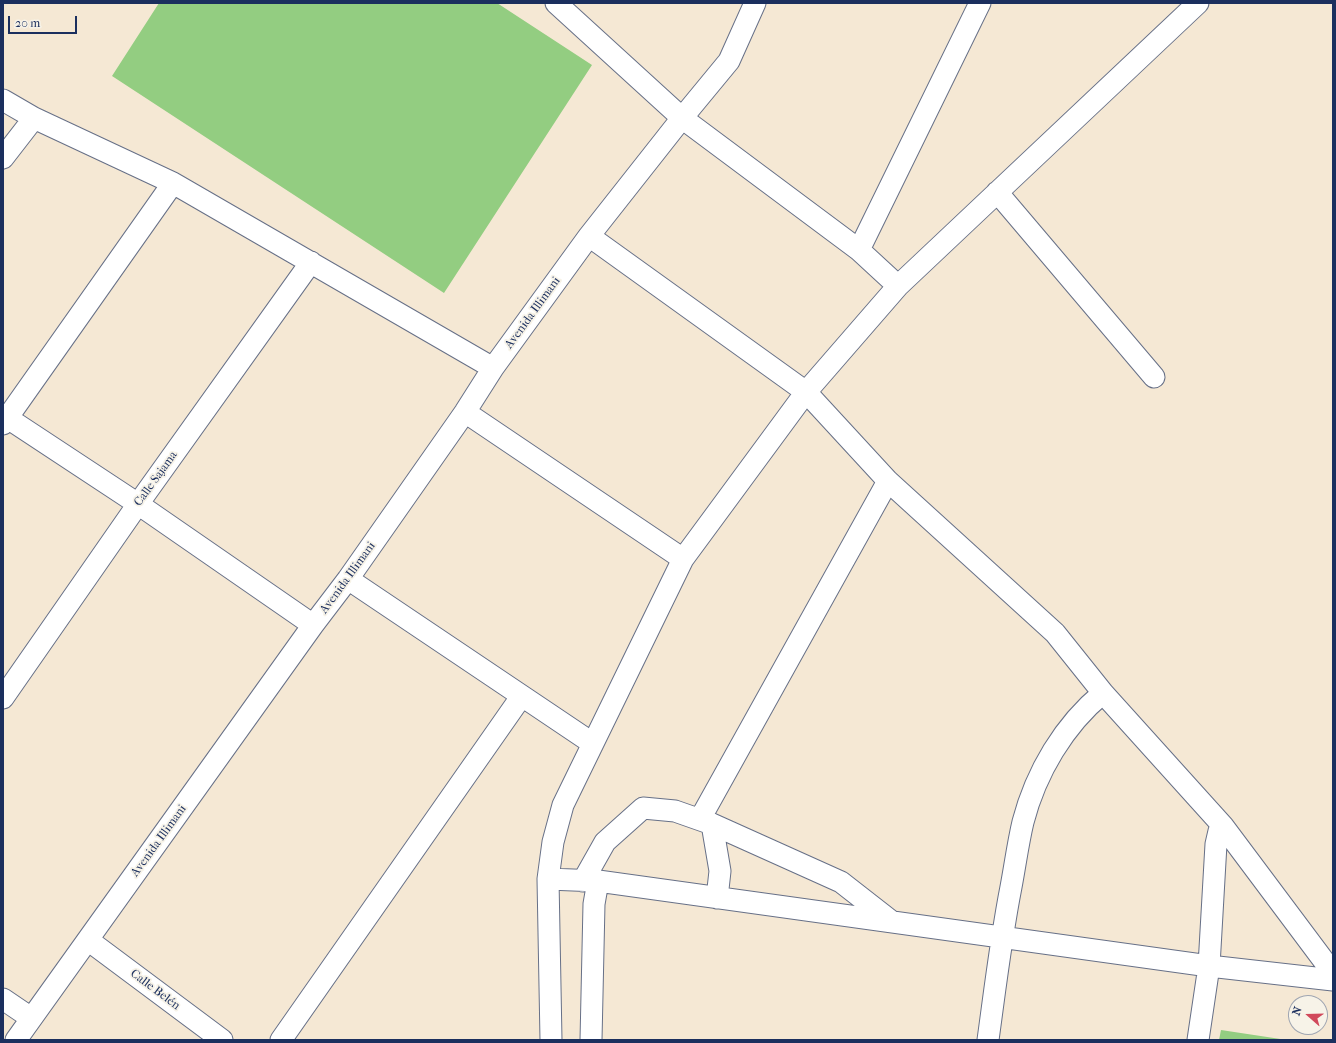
<!DOCTYPE html>
<meta charset="utf-8">
<style>
body{margin:0}
#map{position:relative;width:1336px;height:1043px;overflow:hidden;background:#f5e8d4;font-family:"IM FELL French Canon",serif}
canvas{display:block}
.frame{position:absolute;inset:0;border:4px solid #1b2f5e;pointer-events:none}
.north{position:absolute;left:1288px;top:995px;width:40px;height:40px;box-sizing:border-box;background:#f7f3e8;border:1px solid #9fa5b1;border-radius:50%;rotate:290deg;font-size:11px;font-weight:700;line-height:16px;text-align:center;color:#1b2f5e}
.north::after{content:'';display:block;margin:auto;width:14px;height:18px;background:#d1495b;clip-path:polygon(50% 0,100% 100%,50% 72%,0 100%)}
.scale{position:absolute;left:8px;top:16px;width:69px;height:18px;box-sizing:border-box;border:2px solid #1b2f5e;border-top:0;padding-left:5px;font-size:12px;line-height:14px;white-space:nowrap;color:#1b2f5e;-webkit-text-stroke:3px #f7f3e8;paint-order:stroke}
</style>
<div id="map">
<canvas width="1336" height="1043"></canvas>
<div class="frame"></div>
<div class="north">N</div>
<div class="scale">20 m</div>
</div>
<script>
const context = document.querySelector('canvas').getContext('2d');
context.lineJoin = 'round';
function fillPath(path, color) {
  context.fillStyle = color;
  context.fill(path, 'evenodd');
}
function stroke(path, color, width, dash) {
  context.strokeStyle = color;
  context.lineWidth = width;
  context.lineCap = dash ? 'butt' : 'round';
  context.setLineDash(dash || []);
  context.stroke(path);
}
function drawText(font, color, halo, rows, align = 'center') {
  context.font = font + ' "IM FELL French Canon",serif';
  context.lineWidth = 3.5;
  context.setLineDash([]);
  context.textBaseline = 'middle';
  context.strokeStyle = halo;
  context.fillStyle = color;
  for (const [text, x, y, turn = 0] of rows) {
    context.save();
    context.translate(x, y);
    context.rotate((+turn || 0) * Math.PI / 180);
    context.textAlign = isNaN(turn) ? turn : align;
    if (halo) context.strokeText(text, 0, 0);
    context.fillText(text, 0, 0);
    context.restore();
  }
}
fillPath(new Path2D(`
 M159,3H497L592,65L444,293L112,76Z
 M1221,1030L1287,1040H1219Z`), '#93cd81');
const minor = new Path2D(`
 M556,3L682,118L859,250L898,286
 M3,100L34,118L173,183L493,368
 M3,158L34,118
 M997,192L1154,377
 M589,236L806,392L888,481L1055,633L1103,693L1223,826L1333,973
 M859,250L980,3
 M465,412L683,559
 M3,415L138,504L313,625
 M3,424L173,183
 M348,579L592,743
 M3,698L138,504L311,262
 M700,819L888,481
 M712,824L720,871L717,898
 M548,879L598,881L1209,966L1333,980
 M583,881L605,842L643,808L675,811L712,824L841,882L891,921
 M88,940L222,1040
 M3,999L31,1018
 M16,1040L313,625L348,579L465,412L493,368L589,236L682,118L729,61L755,3
 M281,1040L521,697
 M551,1040L548,879L553,842L563,805L683,559L806,392L898,286L1198,3
 M591,1040L594,904L598,881
 M988,1040C995,989 1001,938 1011,887C1015,866 1018,843 1023,822C1036,772 1064,725 1103,693
 M1198,1040L1209,966L1216,844L1219,831L1223,826`);
stroke(minor, '#677087', 23);
stroke(minor, '#fff', 21);
drawText('12px', '#1b2f5e', '#f7f3e8', [
 ["Avenida Illimani",533,313,-54],
 ["Calle Sajama",156,479,-54],
 ["Avenida Illimani",348,578,-54],
 ["Avenida Illimani",159,841,-54],
 ["Calle Belén",155,990,37]
]);
</script>
